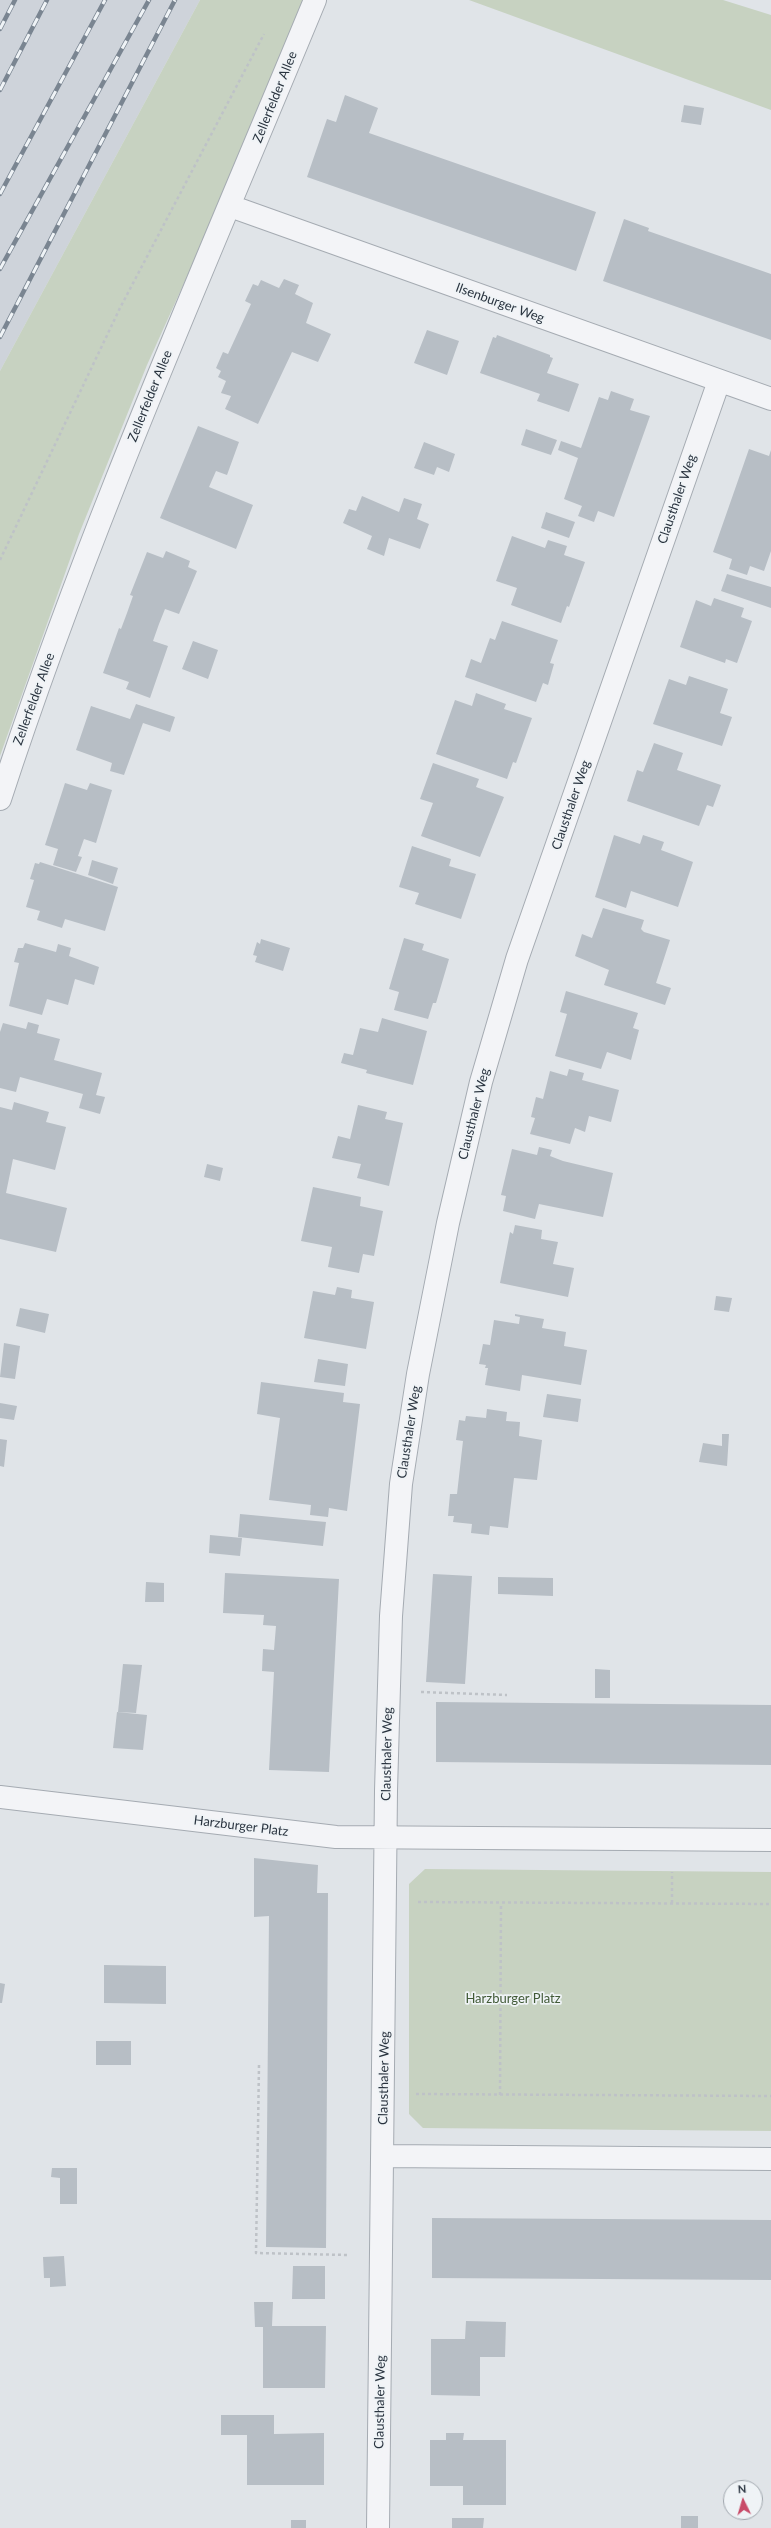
<!DOCTYPE html>
<style>
body{margin:0}
#map{position:relative;width:771px;height:2528px;overflow:hidden;background:#e0e4e8;font-family:Lato,sans-serif}
canvas{display:block}
.north{position:absolute;left:723px;top:2480px;width:40px;height:40px;box-sizing:border-box;background:#eff3f6;border:1px solid #a0a6ad;border-radius:50%;rotate:355deg;font-size:11px;font-weight:700;line-height:16px;text-align:center;color:#29333f}
.north::after{content:'';display:block;margin:auto;width:14px;height:18px;background:#c84a68;clip-path:polygon(50% 0,100% 100%,50% 72%,0 100%)}
</style>
<div id="map">
<canvas width="771" height="2528"></canvas>
<div class="north">N</div>
</div>
<script>
const context = document.querySelector('canvas').getContext('2d');
context.lineJoin = 'round';
function fillPath(path, color) {
  context.fillStyle = color;
  context.fill(path, 'evenodd');
}
function stroke(path, color, width, dash) {
  context.strokeStyle = color;
  context.lineWidth = width;
  context.lineCap = dash ? 'butt' : 'round';
  context.setLineDash(dash || []);
  context.stroke(path);
}
function drawText(font, color, halo, rows, align = 'center') {
  context.font = font + ' Lato,sans-serif';
  context.lineWidth = 3.5;
  context.setLineDash([]);
  context.textBaseline = 'middle';
  context.strokeStyle = halo;
  context.fillStyle = color;
  for (const [text, x, y, turn = 0] of rows) {
    context.save();
    context.translate(x, y);
    context.rotate((+turn || 0) * Math.PI / 180);
    context.textAlign = isNaN(turn) ? turn : align;
    if (halo) context.strokeText(text, 0, 0);
    context.fillText(text, 0, 0);
    context.restore();
  }
}
fillPath(new Path2D(`
 M0,0H200L0,371Z`), '#ced3da');
fillPath(new Path2D(`
 M200,0H312L147,365L79,534L0,756V371Z
 M469,0H723L771,15V110Z
 M425,1869L771,1872V2131L423,2128L409,2114V1884Z`), '#c7d2c1');
fillPath(new Path2D(`
 M345,95L378,108L369,133L596,212L576,271L307,177L327,119L336,122Z
 M684,105L704,108L701,125L681,122Z
 M624,219L649,228L648,231L771,274V340L603,281Z
 M284,279L299,285L295,294L313,303L306,323L331,334L318,362L292,352L258,424L225,409L231,396L221,393L226,381L218,377L221,371L216,368L223,352L228,354L251,304L245,301L253,284L258,286L261,280L279,288Z
 M427,330L459,341L447,375L414,363Z
 M497,335L550,355V357L553,358L547,373L579,384L569,412L537,401L540,394L480,373L493,337L496,338Z
 M611,391L634,399L630,410L650,416L614,517L598,511L594,522L578,516L582,506L564,499L578,458L558,450L561,441L581,448L599,397L608,400Z
 M198,426L239,442L227,475L216,471L209,487L253,505L236,549L160,518Z
 M526,429L557,440L551,455L521,445Z
 M424,442L455,454L449,472L437,467L434,475L414,468Z
 M749,449L769,456L771,450V551L764,571L750,566L747,575L729,569L732,559L713,552Z
 M362,496L399,512L404,498L422,504L417,519L429,524L420,549L389,538L384,556L367,549L372,536L343,523L349,509L356,511Z
 M546,512L575,522L569,538L541,528Z
 M512,536L545,548L548,540L567,546L564,555L585,562L569,607L567,606L561,623L511,605L517,588L496,581Z
 M166,551L190,561L188,567L197,571L179,614L165,609L159,624L153,641L168,646L150,698L126,689L129,682L103,673L119,628L121,629L127,613L133,596L130,595L147,552L163,558Z
 M727,574L771,587V608L721,591Z
 M714,598L744,608L741,617L752,621L737,663L726,659L725,663L680,647L696,600L711,606Z
 M502,621L558,640L550,663L554,664L548,685L543,683L536,702L465,677L471,659L481,663L490,638L495,640Z
 M193,641L218,650L208,679L182,669Z
 M689,676L728,689L720,713L732,717L722,746L653,724L669,679L686,685Z
 M476,693L506,704L504,709L532,718L516,763L513,762L507,779L436,754L455,700L472,706Z
 M136,704L175,717L170,732L143,723L124,775L110,771L112,763L76,750L91,706L130,719Z
 M654,743L683,753L677,770L721,785L713,807L707,805L699,826L627,801L637,770L643,772Z
 M433,763L479,779L476,787L504,797L480,857L421,836L433,803L420,799Z
 M65,783L87,790L90,783L112,790L96,843L84,839L78,856L82,857L76,872L53,865L58,849L45,845Z
 M614,835L640,844L643,835L664,842L661,850L693,862L678,907L631,891L626,908L595,897Z
 M412,846L451,859L449,866L476,874L461,919L415,904L419,893L399,887Z
 M92,860L118,868L113,884L88,875Z
 M40,862L118,887L105,931L65,919L62,928L37,920L40,911L26,907L34,880L30,879L35,863L39,864Z
 M603,908L644,920L641,929L644,932L670,940L656,983L671,988L665,1005L604,985L609,970L575,956L582,934L592,938Z
 M404,938L424,944L422,950L449,959L436,1003H433L428,1019L394,1010L399,992L389,989Z
 M261,939L290,948L283,971L255,962L257,956L253,955L257,942L260,944Z
 M25,943L56,952L58,944L71,948L69,956L99,967L94,985L75,979L68,1005L47,999L42,1015L9,1006L19,963L14,962L18,948H23Z
 M566,991L638,1013L633,1028L639,1030L631,1060L607,1052L601,1069L555,1056L567,1014L560,1012Z
 M382,1018L427,1031L413,1085L366,1073L367,1070L341,1063L344,1053L353,1055L360,1028L378,1032Z
 M28,1022L39,1025L37,1033L60,1039L54,1060L102,1073L96,1095L105,1097L100,1114L79,1108L83,1094L20,1077L16,1092L0,1088V1032L3,1023L26,1029Z
 M569,1069L584,1073L582,1080L619,1090L611,1122L589,1116L585,1132L575,1128L570,1144L530,1134L535,1118L531,1117L536,1097L543,1099L550,1071L567,1076Z
 M14,1102L49,1112L46,1122L66,1127L55,1170L13,1159L6,1193L67,1208L56,1252L0,1239V1107L12,1110Z
 M358,1105L387,1112L385,1119L403,1123L389,1186L357,1178L361,1164L332,1158L338,1136L350,1139Z
 M539,1147L552,1150L550,1156L563,1161L613,1173L603,1217L539,1204L535,1219L503,1211L506,1196L501,1195L512,1149L537,1155Z
 M207,1164L223,1168L220,1181L204,1177Z
 M313,1187L361,1197L360,1206L383,1211L374,1256L363,1254L359,1273L328,1267L332,1247L301,1241Z
 M515,1225L542,1230L541,1239L558,1242L553,1264L574,1268L568,1297L500,1283L510,1232L513,1234Z
 M337,1287L352,1290L351,1298L374,1302L366,1349L304,1338L313,1291L335,1295Z
 M716,1296L732,1298L729,1312L714,1310Z
 M20,1308L49,1314L45,1333L16,1326Z
 M515,1314L544,1319L542,1328L566,1332L564,1346L587,1350L581,1385L522,1375L520,1391L485,1385L488,1368H485L486,1365L479,1364L483,1344L490,1345L494,1320L519,1324L520,1317L515,1316Z
 M4,1343L20,1346L15,1379L0,1377Z
 M318,1359L348,1364L345,1386L314,1382Z
 M261,1382L344,1393L343,1402L360,1404L347,1511L329,1508L328,1517L310,1515L311,1505L269,1500L280,1418L257,1414Z
 M547,1394L581,1399L578,1422L543,1417Z
 M0,1403L17,1406L14,1420L0,1418Z
 M487,1409L507,1412L506,1421L520,1422L519,1436L542,1440L537,1480L514,1478L508,1528L490,1526L489,1535L471,1533L472,1524L453,1522L454,1516H448L450,1494H457L463,1441L456,1440L459,1420L465,1421L466,1416L486,1418Z
 M722,1434H729L727,1466L699,1462L703,1443L722,1446Z
 M0,1439L7,1440L4,1467L0,1466Z
 M240,1514L326,1522L323,1546L238,1537Z
 M210,1535L242,1538L240,1556L209,1553Z
 M225,1573L339,1579L329,1772L269,1770L274,1672L262,1671L263,1649L274,1650L276,1626L263,1625L264,1615L223,1613Z
 M433,1574L472,1576L465,1684L426,1682Z
 M498,1577L553,1578V1596L498,1594Z
 M146,1582L164,1583V1602H145Z
 M123,1664L142,1665L136,1713L118,1712Z
 M595,1669L610,1670V1698H595Z
 M436,1702L771,1705V1765L436,1762Z
 M117,1712L147,1715L143,1750L113,1748Z
 M254,1858L318,1865L317,1893H328L326,2248L266,2247L269,1916L254,1917Z
 M104,1965L166,1966V2004L104,2003Z
 M0,1983L5,1984L2,2003H0Z
 M96,2041H131V2065H96Z
 M52,2168H77V2204H60V2178L51,2177Z
 M432,2218L771,2220V2280L432,2278Z
 M64,2256L66,2286L50,2287V2278H44L43,2257Z
 M293,2266H325V2299H292Z
 M254,2302H273L272,2326H326L325,2388H263V2327H255Z
 M466,2321L506,2322L505,2357H480V2396L431,2395V2339H465Z
 M221,2415H274V2434L324,2433V2485H247V2435H221Z
 M446,2433H464L463,2440H506V2505H463V2486H430V2440H446Z
 M681,2516H698V2528H681Z
 M452,2518H484L483,2528H452Z
 M291,2520H306V2528H291Z`), '#b7bec5');
const minor = new Path2D(`
 M230,206L771,399
 M0,799C89,526 206,264 315,0
 M0,1797L336,1837L771,1840
 M383,2156L771,2159
 M378,2528L386,1791L391,1616L401,1484L418,1374L448,1223L481,1082L517,959L719,381`);
stroke(minor, '#a5abb2', 24);
stroke(new Path2D(`
 M0,560L120,308L264,34
 M421,1692L507,1695
 M418,1902L771,1904
 M672,1903V1872
 M259,2065L256,2253L349,2255
 M416,2094L771,2096
 M500,2095L501,1903`), '#bec2c7', 2.5, [3, 3]);
stroke(minor, '#f3f4f7', 22);
const rail = new Path2D(`
 M0,29L15,0
 M0,90L47,0
 M0,194L105,0
 M0,269L149,0
 M0,337L175,0`);
stroke(rail, '#7a8591', 4.5);
stroke(rail, '#eff3f6', 3, [9]);
drawText('13px', '#29333f', '#eff3f6', [
 ["Zellerfelder Allee",275,97,-68],
 ["Ilsenburger Weg",500,303,20],
 ["Zellerfelder Allee",150,396,-68],
 ["Clausthaler Weg",677,499,-71],
 ["Zellerfelder Allee",34,699,-70],
 ["Clausthaler Weg",571,805,-71],
 ["Clausthaler Weg",474,1114,-76],
 ["Clausthaler Weg",409,1432,-81],
 ["Clausthaler Weg",387,1754,-89],
 ["Harzburger Platz",241,1826,7],
 ["Clausthaler Weg",384,2078,-89],
 ["Clausthaler Weg",380,2402,-89]
]);
drawText('13px', '#415a37', '#eff3f6', [
 ["Harzburger Platz",513,1999]
]);
</script>
